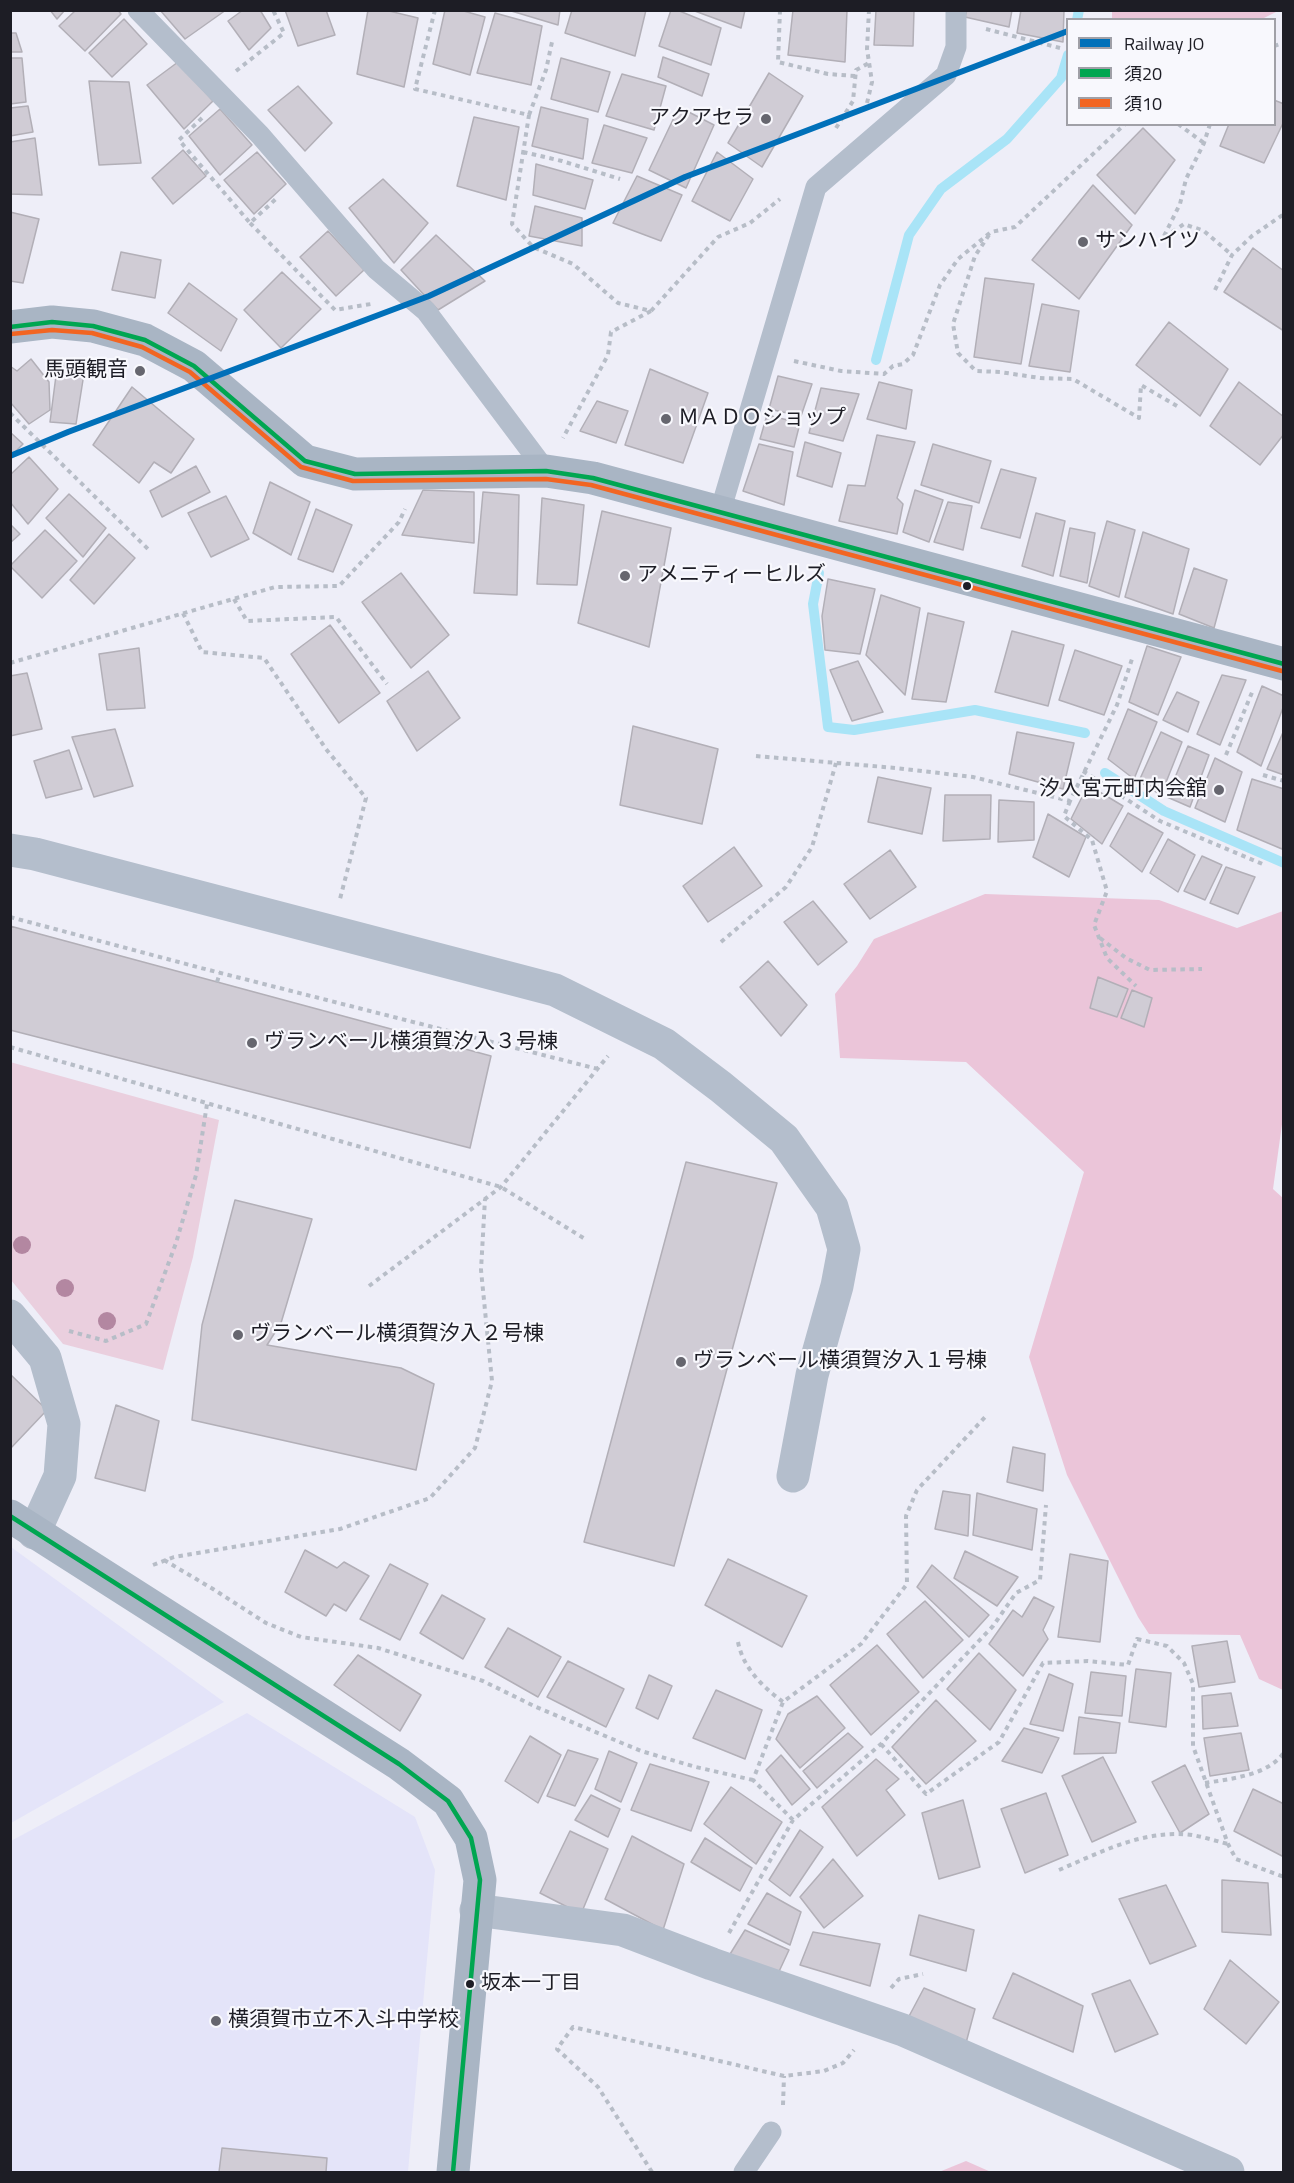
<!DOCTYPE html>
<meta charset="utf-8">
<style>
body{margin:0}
#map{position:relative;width:1294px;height:2183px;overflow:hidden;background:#eeeef8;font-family:"Titillium Web","Noto Sans JP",sans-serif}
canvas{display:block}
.frame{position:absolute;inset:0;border:12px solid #1d1d25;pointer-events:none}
.legend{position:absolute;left:1066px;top:18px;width:210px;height:108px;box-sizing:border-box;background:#f8f8fd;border:2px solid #a0a0a7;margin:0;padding:8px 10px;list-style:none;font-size:18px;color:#1d1d25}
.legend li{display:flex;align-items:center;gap:12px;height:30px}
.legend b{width:30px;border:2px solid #a0a0a7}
</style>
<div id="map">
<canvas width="1294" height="2183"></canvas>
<div class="frame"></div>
<ul class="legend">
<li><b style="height:8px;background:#0070b9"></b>Railway JO</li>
<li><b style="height:8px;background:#00a651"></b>須20</li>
<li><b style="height:8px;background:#f26522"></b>須10</li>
</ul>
</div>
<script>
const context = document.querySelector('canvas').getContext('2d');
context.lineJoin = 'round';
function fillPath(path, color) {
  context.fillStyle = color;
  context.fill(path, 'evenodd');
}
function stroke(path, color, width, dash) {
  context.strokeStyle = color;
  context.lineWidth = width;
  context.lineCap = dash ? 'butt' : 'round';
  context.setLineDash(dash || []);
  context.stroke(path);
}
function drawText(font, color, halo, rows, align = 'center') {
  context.font = font + ' "Titillium Web","Noto Sans JP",sans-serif';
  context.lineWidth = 4.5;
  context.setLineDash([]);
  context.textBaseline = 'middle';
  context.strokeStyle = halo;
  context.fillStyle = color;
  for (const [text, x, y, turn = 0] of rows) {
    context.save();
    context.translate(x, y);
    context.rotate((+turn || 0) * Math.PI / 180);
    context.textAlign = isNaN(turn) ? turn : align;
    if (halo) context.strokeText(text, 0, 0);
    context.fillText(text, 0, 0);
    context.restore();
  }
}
fillPath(new Path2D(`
 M11,1547L224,1702L11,1823H10Z
 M247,1713L415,1817L435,1870L408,2172H11V1841Z`), '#e4e4f9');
fillPath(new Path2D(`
 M10,1062L219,1120L193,1257L163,1370L63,1344L11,1280Z`), '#eacfde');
fillPath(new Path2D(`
 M1112,11V10L1278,11L1262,19H1112Z
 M985,894L1159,900L1237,928L1283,911L1284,1110L1273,1189L1284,1199L1283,1690L1259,1679L1240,1635L1149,1634L1138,1617L1067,1475L1029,1357L1084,1172L966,1062L840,1058L835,994L857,966L874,939Z
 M966,2161L991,2172H939Z`), '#ebc5d9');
stroke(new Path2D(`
 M1077,20L1079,10
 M876,360L909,235L941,189L1007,139L1061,78L1068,55
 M819,573L813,604L828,727L854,730L975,710L1085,733
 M1105,773L1164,811L1284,863`), '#a9e4f7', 10);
const building = new Path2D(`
 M50,10H65L57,19Z
 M76,10H118L121,14L85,51L59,26Z
 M160,10H226L185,39Z
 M243,10H260L271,28L249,50L228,21Z
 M285,10H326L335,35L298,46Z
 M368,10H385L418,18L404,87L357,74Z
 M445,10H460L485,17L470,75L433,64Z
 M508,10H560L558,25Z
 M572,10H646L635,56L565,33Z
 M671,10H677L721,28L711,65L659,46Z
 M692,10H745L741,28Z
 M793,10H847L845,62L788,55Z
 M876,10H914L913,46L874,45Z
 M967,10H1012L1009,27L965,17Z
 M1021,10H1064L1063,42L1017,33Z
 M495,13L542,26L531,85L477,73Z
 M124,19L147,44L112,77L89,53Z
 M10,33H16L22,52H10Z
 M663,57L709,74L702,96L658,77Z
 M10,58H22L26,102L10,104Z
 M561,58L610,72L598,112L551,99Z
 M178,62L213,101L184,129L147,85Z
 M769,73L803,96L762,167L728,143Z
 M622,74L666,86L654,130L606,116Z
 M89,81L129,82L141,163L99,165Z
 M298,86L332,123L305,151L268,110Z
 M1274,100L1284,104V121L1264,163L1220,146L1229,124H1274Z
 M28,106L33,132L10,136V108Z
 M541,107L588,119L583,159L532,146Z
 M679,107L714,125L686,188L649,170Z
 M220,109L252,145L220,175L189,136Z
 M474,117L519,127L506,200L457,186Z
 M604,125L647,138L632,173L592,163Z
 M1143,128L1175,160L1135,214L1097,175Z
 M35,138L42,195L10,194V142Z
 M183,150L206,176L173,204L152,178Z
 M257,152L286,184L254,214L224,180Z
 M717,152L753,179L730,221L692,201Z
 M536,164L593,180L585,209L533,195Z
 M637,176L682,195L661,241L613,223Z
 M383,179L428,223L394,263L349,208Z
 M1093,185L1132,225L1079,299L1032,260Z
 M535,206L582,218V246L529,236Z
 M10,212L39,219L23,283L10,281Z
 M328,231L364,270L336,296L300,257Z
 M436,235L485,281L438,310L401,270Z
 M1253,248L1284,271V331L1224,292Z
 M121,252L161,260L155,298L112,290Z
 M282,272L321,309L281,348L244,310Z
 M985,278L1034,284L1021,364L974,357Z
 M189,283L237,319L221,351L168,313Z
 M1042,304L1079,311L1070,372L1029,366Z
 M1169,322L1228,369L1200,416L1136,365Z
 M31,359L49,382L50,410L29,424L10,402V366L17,371Z
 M58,360L86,361L76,424L50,422Z
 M650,369L708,393L683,463L625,445Z
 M778,376L812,384L801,416L769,409Z
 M879,382L912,390L906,429L867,419Z
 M1239,382L1284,417V434L1260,465L1210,426Z
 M132,387L194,439L171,473L154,462L139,483L93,445Z
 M821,388L859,394L843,441L809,433Z
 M597,401L628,411L616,443L580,431Z
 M767,415L800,423L794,447L760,439Z
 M10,432L23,444L10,457Z
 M877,435L915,442L897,498L903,504L897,534L839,521L848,485L865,486Z
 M805,442L841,453L832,487L797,476Z
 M759,444L793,452L784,505L743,491Z
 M933,444L991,461L979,503L921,485Z
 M29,457L58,489L28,524L10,502V475Z
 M196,466L210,492L162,517L150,491Z
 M1001,469L1036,478L1020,538L981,528Z
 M270,482L310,502L291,555L253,533Z
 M423,490L474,492V543L402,535Z
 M915,490L943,500L929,542L903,532Z
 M483,492L519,495L517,595L474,593Z
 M69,494L106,528L83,557L46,518Z
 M226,496L249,539L211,557L188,513Z
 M542,498L584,505L577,585L537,584Z
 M948,502L972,506L963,550L934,542Z
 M316,509L352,525L333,572L298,559Z
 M602,511L671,528L649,647L578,623Z
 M1036,513L1065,521L1053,576L1022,566Z
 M1107,521L1135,530L1119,597L1089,586Z
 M10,524L20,534L10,543Z
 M1070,528L1095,533L1087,583L1060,576Z
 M45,530L77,561L42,598L10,566Z
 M1143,532L1189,549L1173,614L1125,597Z
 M109,534L135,558L94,604L70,580Z
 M1194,568L1227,580L1214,628L1179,614Z
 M401,573L449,635L411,668L362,602Z
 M828,579L875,589L860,654L825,650L822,616Z
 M881,595L920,608L905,695L866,655Z
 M928,613L964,622L946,702L912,699Z
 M330,625L380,693L339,723L291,654Z
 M1012,631L1064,645L1048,706L995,692Z
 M1147,646L1181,657L1158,715L1129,702Z
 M139,648L145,708L107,710L99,654Z
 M1075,650L1122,666L1104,715L1059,700Z
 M858,661L883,712L852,721L830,670Z
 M428,671L460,718L417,751L387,701Z
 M27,673L42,729L10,736V676Z
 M1222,675L1246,680L1220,745L1197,734Z
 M1262,686L1284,696V705L1261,766L1237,752Z
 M1177,692L1199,702L1188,732L1163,720Z
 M1128,709L1157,722L1134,779L1108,759Z
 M633,726L718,749L702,824L620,805Z
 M115,729L133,786L94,797L72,737Z
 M1284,730V775L1267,769Z
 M1017,732L1074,743L1063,789L1009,774Z
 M1161,732L1182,742L1161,795L1139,781Z
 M1188,746L1209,755L1190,807L1167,797Z
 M69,750L82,789L46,798L34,761Z
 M1215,758L1242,772L1225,822L1195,808Z
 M878,777L931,788L922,834L868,822Z
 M1252,779L1284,789V844L1282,849L1237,830Z
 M1088,785L1123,806L1102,844L1071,819Z
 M945,795H991L990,839L943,841Z
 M999,800L1034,802V840L998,842Z
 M1128,813L1163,833L1142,872L1110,846Z
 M1048,814L1086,837L1069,877L1033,857Z
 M1168,839L1195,855L1178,892L1150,873Z
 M734,847L762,886L708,922L683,886Z
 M890,850L916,887L870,919L844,884Z
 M1202,856L1222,865L1205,900L1184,891Z
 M1226,867L1255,877L1238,914L1210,903Z
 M813,901L847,942L818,965L784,922Z
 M10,926L491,1056L470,1148L10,1030Z
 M768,961L807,1005L781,1036L740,987Z
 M1098,977L1128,989L1117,1017L1090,1008Z
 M1132,990L1152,998L1144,1027L1121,1018Z
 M686,1162L777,1183L674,1566L584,1542Z
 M235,1200L312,1219L281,1323L267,1345L401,1368L434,1384L416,1470L192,1420L202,1325Z
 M10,1374L47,1410L10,1449Z
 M116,1405L159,1421L145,1491L95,1478Z
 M1013,1447L1045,1454L1043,1491L1007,1482Z
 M943,1491L970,1495L968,1536L935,1529Z
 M977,1493L1037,1509L1032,1550L973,1535Z
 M305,1550L337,1568L344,1562L369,1576L346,1611L334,1604L326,1616L285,1592Z
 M965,1551L1018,1577L997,1606L954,1578Z
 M1070,1554L1108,1561L1100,1642L1058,1637Z
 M728,1559L807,1596L782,1647L705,1605Z
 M390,1564L428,1584L400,1640L360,1619Z
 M932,1565L989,1615L969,1637L917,1587Z
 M442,1595L485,1619L463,1659L420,1633Z
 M1034,1597L1054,1607L1043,1630L1048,1639L1023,1676L989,1644L1013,1610L1022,1617Z
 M925,1601L963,1640L923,1678L887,1634Z
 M508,1628L561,1657L538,1697L485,1667Z
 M1227,1641L1235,1682L1199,1687L1192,1646Z
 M877,1645L919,1692L871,1735L830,1685Z
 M979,1653L1016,1690L990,1730L947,1689Z
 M358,1655L421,1695L400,1731L334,1685Z
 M568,1661L624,1689L606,1727L547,1697Z
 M1136,1669L1171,1673L1166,1727L1129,1722Z
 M1091,1672L1126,1676L1122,1716L1085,1713Z
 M1049,1674L1073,1684L1063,1731L1030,1724Z
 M649,1675L672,1686L658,1719L636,1708Z
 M716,1690L762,1710L745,1759L693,1738Z
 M1231,1693L1238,1726L1203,1729L1202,1696Z
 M817,1696L845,1728L800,1768L776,1739L788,1714Z
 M936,1700L976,1741L926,1784L892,1747Z
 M1079,1717L1120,1723L1116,1753L1074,1754Z
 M1024,1728L1059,1738L1042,1773L1002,1761Z
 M848,1733L863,1747L817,1788L803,1771Z
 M1241,1733L1249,1770L1210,1776L1204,1738Z
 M530,1736L561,1755L538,1803L505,1781Z
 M568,1750L598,1759L575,1806L547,1796Z
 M609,1751L637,1763L621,1802L595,1789Z
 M781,1755L810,1789L792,1805L766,1770Z
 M1103,1757L1136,1822L1092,1842L1062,1776Z
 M876,1759L899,1779L886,1790L905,1815L857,1856L822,1807Z
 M650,1764L709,1782L691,1831L631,1810Z
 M1185,1765L1209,1814L1180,1833L1152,1782Z
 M731,1787L782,1822L756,1864L704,1824Z
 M1253,1789L1284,1804V1857L1234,1831Z
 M1046,1793L1068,1855L1025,1873L1001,1809Z
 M591,1795L620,1809L608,1837L575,1820Z
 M963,1800L980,1867L939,1879L922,1813Z
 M800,1830L823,1847L790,1896L769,1880Z
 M570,1831L608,1849L581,1914L540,1893Z
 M632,1836L684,1864L663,1930L605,1899Z
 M705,1838L752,1868L740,1891L691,1862Z
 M833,1859L863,1896L824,1928L800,1897Z
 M1222,1880L1268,1883L1271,1935L1222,1932Z
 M1166,1885L1196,1946L1150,1964L1119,1899Z
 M767,1893L801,1912L790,1945L748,1924Z
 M919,1915L974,1930L966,1971L910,1955Z
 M745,1930L789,1950L776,1978L727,1959Z
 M813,1932L880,1944L870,1986L800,1965Z
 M1230,1960L1279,2002L1246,2044L1204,2009Z
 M1013,1973L1083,2006L1073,2052L993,2018Z
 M1130,1980L1158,2034L1115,2052L1092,1994Z
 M924,1988L975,2009L966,2043L907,2020Z
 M222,2148L327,2158L326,2172H219Z`);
fillPath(building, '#d0ccd5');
stroke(building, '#b2afb7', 1.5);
stroke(new Path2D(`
 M435,10L415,89L529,115L512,224L533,247L573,264L618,303L651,311L611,332L608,355L563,438
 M780,10L778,62L828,74L855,76
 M986,29L1060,48
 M1274,46L1284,43
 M236,71L284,33L273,10
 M867,103L872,82L867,49L869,10
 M529,115L546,70L552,42
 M202,118L179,140L250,223L278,197
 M1178,124L1204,143
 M1210,124L1204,143L1186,179L1180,204L1163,238L1184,224L1204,231L1232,255
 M836,128L853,101L856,70L869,63
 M523,152L562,161L620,179
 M250,223L335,310L371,304
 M989,235L975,256L953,324L958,353L976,371L1000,372L1040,378L1073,379L1139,418L1141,385L1177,406
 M1215,290L1232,255L1252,236L1284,214
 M651,311L718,237L750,223L780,199
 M794,361L841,371L884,374L893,366L903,364L913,355L940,285L958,259L991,232L1015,227L1125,124
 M10,413L151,552
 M234,599L247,621L336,617L387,684
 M183,613L202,652L264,658L326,749L366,798L340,899
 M10,623H11
 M10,663L275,587L339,586L399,522L405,509
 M1226,755L1253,690
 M756,756L896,768L973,777L1070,801L1117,705L1132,659
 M1083,771L1160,821L1265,865
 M1263,775L1284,781
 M1070,801L1064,816L1092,840L1107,891L1094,925L1107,958L1136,986
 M10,917L201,968L598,1069
 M1100,938L1126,958L1150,970L1202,969
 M721,942L786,887L812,847L836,763
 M217,982L220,973
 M10,1047L501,1187L585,1239
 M369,1286L501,1187L608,1056
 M69,1331L106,1341L146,1324L176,1243L196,1175L207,1104
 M164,1560L213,1589L266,1623L301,1637L378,1648L483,1681L536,1707L641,1751L696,1767L753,1780
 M153,1565L174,1557L340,1529L430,1498L475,1448L492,1381L481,1270L485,1199
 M738,1642C743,1668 763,1687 783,1702
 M881,1744L926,1794L999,1742L1043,1663L1088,1661L1128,1665L1137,1639L1167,1646L1184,1663L1193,1684V1746L1228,1844L1236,1859L1284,1877
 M1205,1783C1230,1779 1270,1775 1284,1752
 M793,1820L753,1780L783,1702L861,1644L907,1584L906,1516L917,1490L987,1415
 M1059,1870C1101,1852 1144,1829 1192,1835C1204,1837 1216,1841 1228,1844
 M729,1933L793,1820L881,1744L993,1626L1016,1593L1040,1580L1046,1505
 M891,1988L899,1979L923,1974
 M783,2105L784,2076
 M652,2172L598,2087L557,2049L573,2027L784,2076L824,2071L843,2063L854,2050`), '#b7bdc7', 4, [4.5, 4.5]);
stroke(new Path2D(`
 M138,10L260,135L376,269L426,311L546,471
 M720,512L816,187L946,75L956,47V10
 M744,2172L771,2132`), '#b4becc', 21);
stroke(new Path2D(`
 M10,850L35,854L555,990L664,1044L721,1087L784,1139L832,1207L844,1249L837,1286L812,1375L793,1476
 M10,1316L45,1358L64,1424L60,1476L34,1533
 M476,1910L623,1930L712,1964L903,2030L1228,2172`), '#b4becc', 33);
stroke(new Path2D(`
 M10,327L52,322L93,326L145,340L194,366L305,461L355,474L546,471L593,478L1284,664
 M10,1516L399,1764L448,1801L471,1838L480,1880L453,2172`), '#a9b5c4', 33);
stroke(new Path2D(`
 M10,327L52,322L93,326L145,340L194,366L305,461L355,474L546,471L593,478L1284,664
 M10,1516L399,1764L448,1801L471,1838L480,1880L453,2172`), '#00a651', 4.5);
stroke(new Path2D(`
 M11,334L52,330L92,333L142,347L190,372L301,467L353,481L546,479L591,485L1282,671`), '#f26522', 4.5);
stroke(new Path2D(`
 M10,456L68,432L429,296L685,177L1068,31`), '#0070b9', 6);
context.fillStyle = '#b387a1';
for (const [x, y] of [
 [22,1245],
 [65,1288],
 [107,1321]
]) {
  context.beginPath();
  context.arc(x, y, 9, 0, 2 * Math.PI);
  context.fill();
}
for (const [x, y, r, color] of [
 [766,119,6,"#66666f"],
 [1083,242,6,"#66666f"],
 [140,371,6,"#66666f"],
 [666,419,6,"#66666f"],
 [625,576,6,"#66666f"],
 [967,586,5,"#1d1d25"],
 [1219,790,6,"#66666f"],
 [252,1043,6,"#66666f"],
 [238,1335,6,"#66666f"],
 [681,1362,6,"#66666f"],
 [470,1984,5,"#1d1d25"],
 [216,2021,6,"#66666f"]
]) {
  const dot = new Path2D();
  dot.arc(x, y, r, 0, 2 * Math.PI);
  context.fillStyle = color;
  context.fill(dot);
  stroke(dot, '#f8f8fd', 2);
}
drawText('20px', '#1d1d25', '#f8f8fd', [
 ["坂本一丁目",481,1984]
], 'left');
drawText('21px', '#1d1d25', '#f8f8fd', [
 ["アクアセラ",754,119,"right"],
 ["サンハイツ",1095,242],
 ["馬頭観音",128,371,"right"],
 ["ＭＡＤＯショップ",678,419],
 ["アメニティーヒルズ",637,576],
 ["汐入宮元町内会舘",1207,790,"right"],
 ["ヴランベール横須賀汐入３号棟",264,1043],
 ["ヴランベール横須賀汐入２号棟",250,1335],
 ["ヴランベール横須賀汐入１号棟",693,1362],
 ["横須賀市立不入斗中学校",228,2021]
], 'left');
</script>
